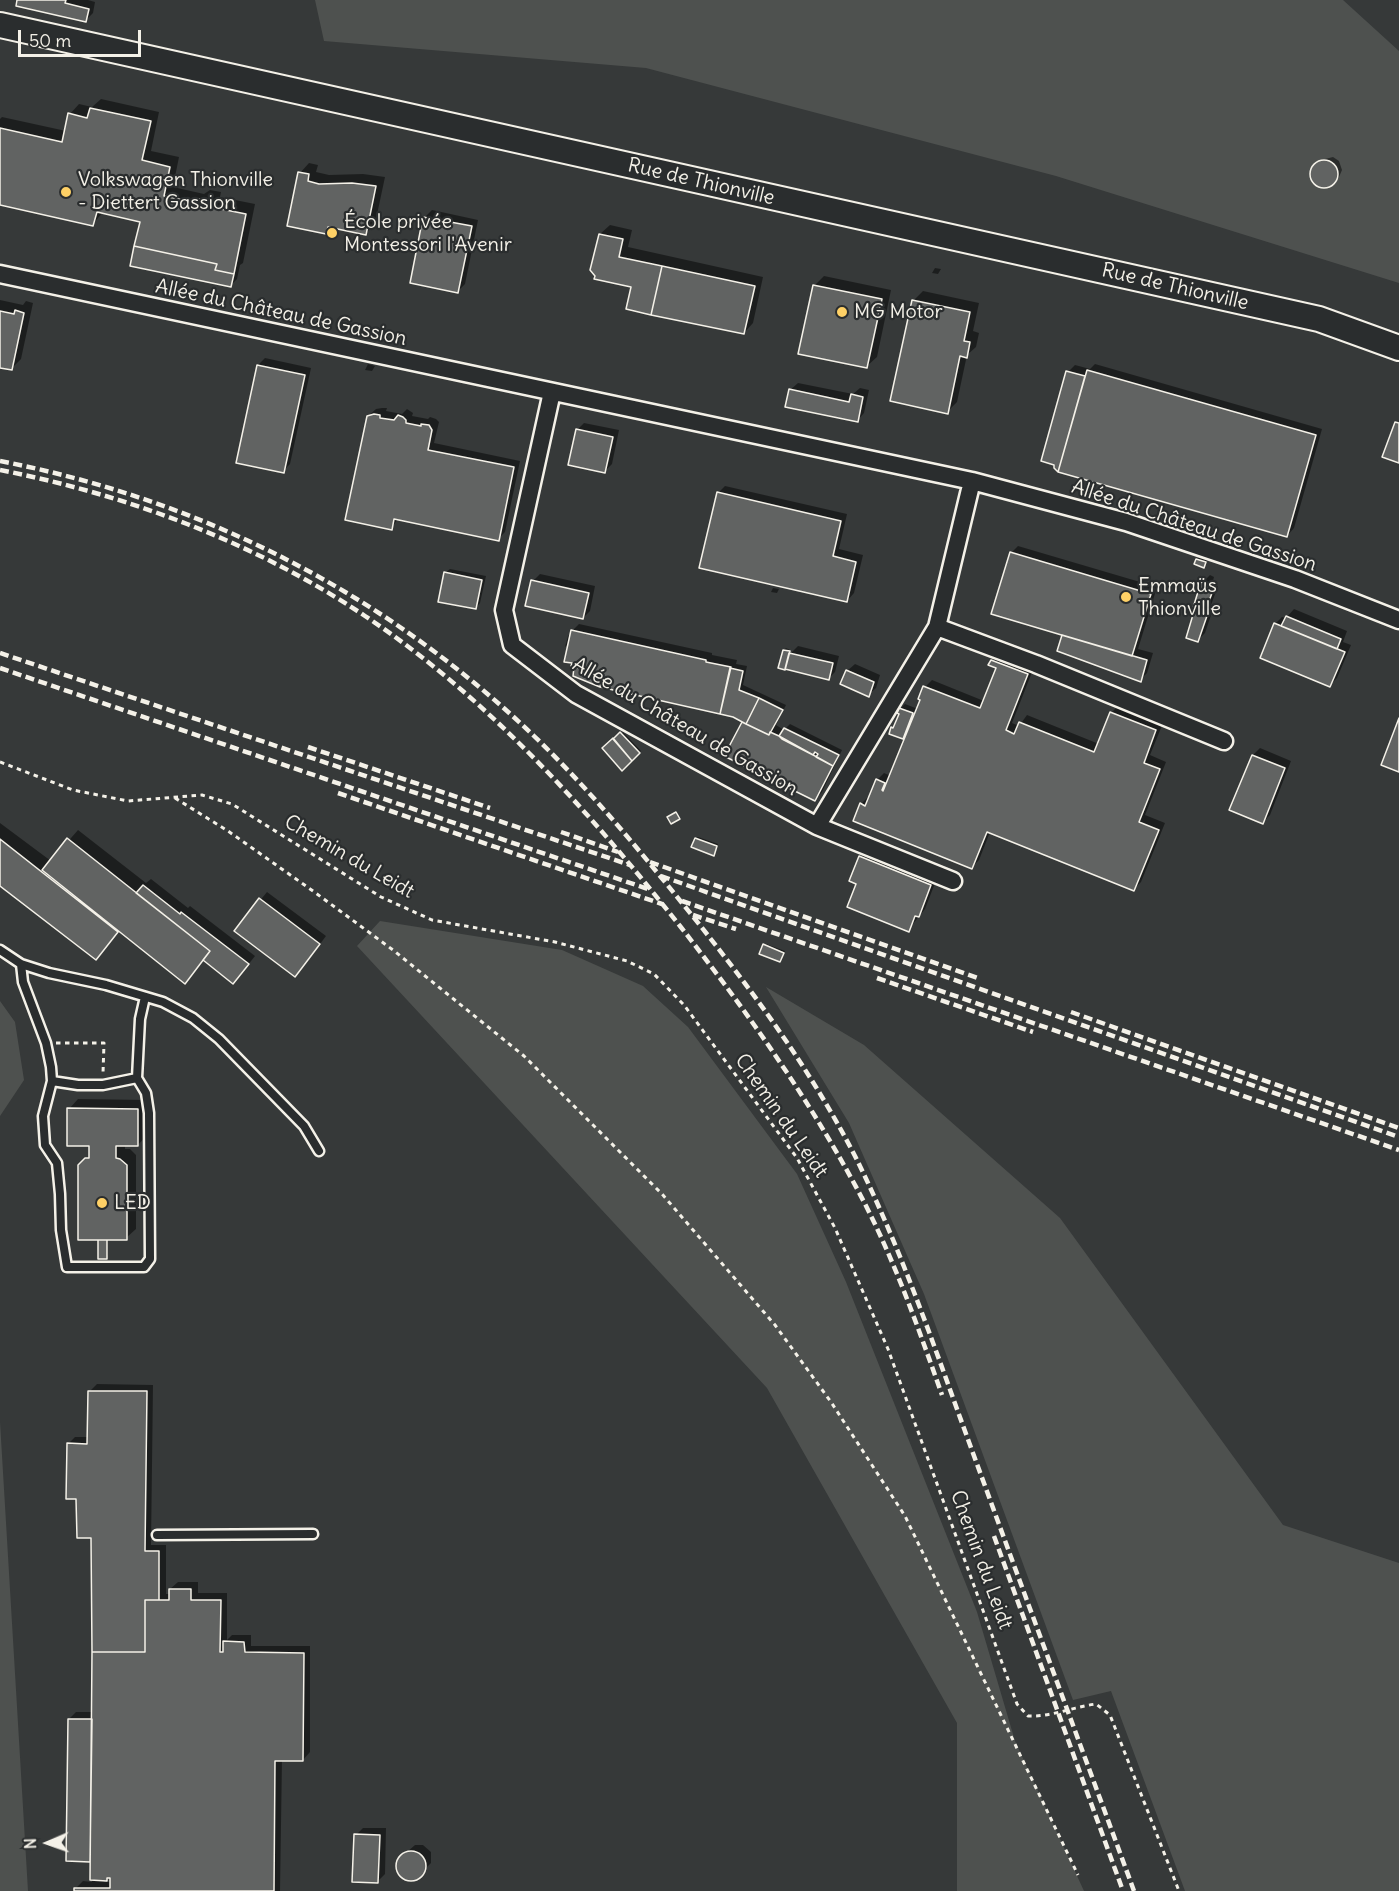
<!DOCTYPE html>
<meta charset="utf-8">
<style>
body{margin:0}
#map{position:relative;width:1399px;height:1891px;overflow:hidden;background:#363939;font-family:Delius,sans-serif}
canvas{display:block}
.north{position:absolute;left:18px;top:1813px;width:60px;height:60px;-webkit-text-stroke:4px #2a2d2e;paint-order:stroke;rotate:268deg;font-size:16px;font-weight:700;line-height:24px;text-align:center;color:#f4f1e8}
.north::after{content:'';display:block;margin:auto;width:21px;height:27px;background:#f4f1e8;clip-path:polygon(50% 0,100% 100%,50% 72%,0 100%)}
.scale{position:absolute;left:18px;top:30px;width:123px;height:27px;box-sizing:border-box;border:3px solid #f4f1e8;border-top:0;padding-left:8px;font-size:18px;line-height:21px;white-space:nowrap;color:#f4f1e8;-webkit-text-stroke:4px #2a2d2e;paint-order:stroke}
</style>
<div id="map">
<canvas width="1399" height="1891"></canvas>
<div class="north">N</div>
<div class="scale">50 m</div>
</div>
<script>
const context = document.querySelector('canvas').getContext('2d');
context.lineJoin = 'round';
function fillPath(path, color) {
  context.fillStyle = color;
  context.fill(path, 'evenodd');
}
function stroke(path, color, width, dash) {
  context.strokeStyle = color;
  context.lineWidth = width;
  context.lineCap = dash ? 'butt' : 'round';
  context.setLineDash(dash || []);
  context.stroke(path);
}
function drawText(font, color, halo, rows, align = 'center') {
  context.font = font + ' Delius,sans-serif';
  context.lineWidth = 4.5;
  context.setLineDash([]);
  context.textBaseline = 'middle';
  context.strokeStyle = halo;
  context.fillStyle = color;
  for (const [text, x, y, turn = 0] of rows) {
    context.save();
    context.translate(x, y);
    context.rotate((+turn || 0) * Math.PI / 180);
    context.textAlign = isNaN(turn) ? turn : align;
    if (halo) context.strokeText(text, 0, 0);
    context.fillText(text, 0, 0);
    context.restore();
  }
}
fillPath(new Path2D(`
 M315,0H1343L1399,51V283L1056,176L646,68L324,41Z
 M380,921L562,950L643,986L688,1027L797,1174L846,1282L977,1612L1015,1741L1084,1891H957V1723L767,1388L357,946Z
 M766,987L864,1045L1060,1218L1283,1525L1399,1563V1891H1185L1111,1691L1073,1700L924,1294L849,1123Z
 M0,1001L15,1022L24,1080L0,1116Z
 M0,1422L28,1891H0Z`), '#4e514f');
fillPath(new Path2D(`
 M19,0H88L95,2L93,13L86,20Z
 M101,99L159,112L151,151L179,157L173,187L204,194L210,190L221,192L220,197L255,204L243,263L240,265L237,279L230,286L142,221L103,212L93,224L0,204V119L2,117L66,131L70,114L79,104L92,107Z
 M1333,157L1339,161L1342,170L1339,177L1334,182L1328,186H1321L1316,183L1312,174L1316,165L1321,160Z
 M309,163L318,165L316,172L329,175L363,174L385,177L375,224L365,234L331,227L326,232L300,173Z
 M432,210L478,220L465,284L458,291L425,217Z
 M610,225L632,230L628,247L763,277L753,323L744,333L633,286L600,234Z
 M935,268L941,269L938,274L932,273Z
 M824,276L891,290L877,357L867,366L814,286Z
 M923,291L979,303L973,331L979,333L976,347L967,355L957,402L947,412L892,400L914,300Z
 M0,300L23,305L26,301L33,303L21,359L11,369L0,366Z
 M265,358L311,368L290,464L283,471L258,365Z
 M368,364L375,366L372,371L365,370Z
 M1095,364L1322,429L1294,528L1287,536L1058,471L1068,372L1075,365L1090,369Z
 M798,383L853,394L860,388L869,390L864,413L857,421L790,390Z
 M382,408H387L386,411L402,414L407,409L413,413L412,416L428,419L430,417L436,419L439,422L434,443L520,461L505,532L498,539L399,518L391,528L368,416L376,409Z
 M584,423L619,430L612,464L605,471L577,430Z
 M725,486L847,514L839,549L863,555L854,593L847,601L718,493Z
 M1018,546L1157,587L1138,649L1153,653L1147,673L1140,680L1064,634L1011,553Z
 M1199,558L1207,560L1204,566L1197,559Z
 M450,569L486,576L480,603L476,608L445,573Z
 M540,574L595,586L590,611L583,618L533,581Z
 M1210,575L1214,577L1212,584L1218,586L1211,605L1214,606L1205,633L1198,640L1197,607H1195L1203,582Z
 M773,588L779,589L777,593L771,592Z
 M1294,609L1347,631L1343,642L1351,645L1337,678L1330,685L1275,624L1282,617L1286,618Z
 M579,624L712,653V655L737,660L736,664L747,666L743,685L786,705L776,725L784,730L790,724L842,750L822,792L815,799L726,755L744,721L733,716L574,675L576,666L569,644L565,647L568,636L571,634L572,631Z
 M798,646L839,656L835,672L828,679L780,667L784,650L786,648L790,650L789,655Z
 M999,654L1034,667L1012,723L1019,726L1027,715L1099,744L1111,713L1118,706L1163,723L1150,755L1166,762L1145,815L1165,823L1141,882L1134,889L990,832L979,860L972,867L861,804L868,797L870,798L877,780L884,773L891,776L909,731L903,737L893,728L896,724L901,713L900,709L905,704L918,709L925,687L932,680L984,701L998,667L992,661Z
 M855,664L880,675L876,688L868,695L842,684L847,671Z
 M623,732L641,751L622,768L619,736Z
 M1260,748L1291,761L1270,815L1263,822L1253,755Z
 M0,823L51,861L78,830L146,883L151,879L188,908L190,906L255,956L240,975L204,959L185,982L120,930L95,958L0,884Z
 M698,837L718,844L715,852L696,839Z
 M867,850L937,878L925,909L908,930L858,883L860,857Z
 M267,892L326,936L302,968L236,930Z
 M766,944L785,951L780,961L764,945Z
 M78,1099L148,1100L147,1135L138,1145H125V1149H130L136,1155V1229L126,1238H108V1255L106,1257L99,1241L80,1166L91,1155V1144L69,1109Z
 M97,1384L153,1385L151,1545H166V1594H170V1589L178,1582H198V1593H227V1640L232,1635H251V1646H310V1752L303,1760L282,1759L280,1891H76V1888L83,1881L92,1882V1860H68L69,1719L76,1712H93V1537L77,1498L68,1444L75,1437H89L90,1391ZM109,1876H112V1882H104Z
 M363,1828H386L385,1874L378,1881L356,1835Z
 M415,1845H423L431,1852V1863L415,1879L404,1878L398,1869L399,1859Z`), '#0007');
const building = new Path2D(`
 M17,0H66L65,3L89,9L86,22L16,6Z
 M90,108L151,121L142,160L170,167L164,196L193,202L199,199L212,202L211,207L246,214L234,274L215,270L217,264L134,246L140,222L97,212L93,226L0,205V128L62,142L68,113L87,118Z
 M1310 174a14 14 0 1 1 28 0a14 14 0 1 1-28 0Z
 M298,172L309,174L308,181L319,184L352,183L376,186L366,235L328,227L326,234L287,226Z
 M423,217L472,226L458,293L410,283Z
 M599,234L623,239L619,257L662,266L651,315L626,309L631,287L594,279L595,276L590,270Z
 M134,246L217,264L215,270L234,274L231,287L130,266Z
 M662,266L755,286L744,334L651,315Z
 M813,285L882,299L867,368L798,354Z
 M912,300L970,312L964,341L970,342L967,358L960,356L948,414L890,401Z
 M15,310L24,313L12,370L0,368V311L14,314Z
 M257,365L305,375L284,473L236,463Z
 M1087,370L1316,435L1287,537L1058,472Z
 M1066,371L1085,376L1058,472L1054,468V465L1041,461Z
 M789,389L849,402L851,394L863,397L858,422L785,407Z
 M374,414L380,415V418L394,420L398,415L403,417L406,420V423L421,426V424L429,425L432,430L428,450L514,467L499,541L394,519L392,530L345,520L367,416Z
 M1395,422L1399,423V463L1382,457Z
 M576,429L613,437L605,473L568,465Z
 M717,492L841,521L833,556L856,562L847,602L699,568Z
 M1010,552L1151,594L1132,656L991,614Z
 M1196,559L1206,562L1204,568L1194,564Z
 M444,572L482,580L476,609L438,602Z
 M531,580L589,593L583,619L525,606Z
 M1201,582L1208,584L1206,591L1212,593L1205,612L1208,613L1198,642L1186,638L1195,608H1193Z
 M1286,616L1341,639L1337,649L1281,626Z
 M1274,623L1345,652L1330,687L1260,658Z
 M571,630L706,660V662L731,667L720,714L600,687L603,674L571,666L572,663L564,662Z
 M1062,635L1147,660L1141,682L1057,651Z
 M783,650L790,651L785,670L778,668Z
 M789,653L833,663L829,680L785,669Z
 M991,660L1028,674L1006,730L1014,734L1019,722L1094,752L1110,712L1156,730L1144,763L1160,769L1139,822L1159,830L1134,891L987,832L972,869L853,821L860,803L865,806L876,779L885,783L882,790L883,791L920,700L918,699L923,686L980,708L996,668L988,665Z
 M574,667L603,674L600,687L573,676Z
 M730,668L743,671L739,690L759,698L746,724L733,717L720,714Z
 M846,670L874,682L869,697L840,684Z
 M759,698L783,710L769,735L746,724Z
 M899,708L913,713L903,739L889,734L891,727L893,728L899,714L897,713Z
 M1399,718V772L1381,765Z
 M742,722L769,735L770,732L779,736L833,766L815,801L724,756Z
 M784,728L839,755L833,766L816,757L818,754L815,752L813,755L782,739L779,736Z
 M620,732L640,753L632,761L613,739Z
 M613,738L632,761L622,771L602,748Z
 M1252,755L1285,768L1263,824L1229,810Z
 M676,812L680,819L671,824L667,817Z
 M67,838L210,951L185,984L42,870Z
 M695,838L717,846L714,856L691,847Z
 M0,839L118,932L96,960L0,886Z
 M859,856L931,885L919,917L915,916L909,932L847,907L856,884L849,881Z
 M143,885L180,914L181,912L249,964L233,984L203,960L210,951L136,893Z
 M259,898L320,944L295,977L234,931Z
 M763,944L784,953L780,962L759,954Z
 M67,1108L138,1109V1146H116V1158L120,1159L127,1165V1240H78V1165L85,1158H89V1146H67Z
 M98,1240H107V1259H98Z
 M88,1391H147L145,1551H159V1600H145V1652H92L91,1538H77L76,1499H66L67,1443L87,1444Z
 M169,1589H191V1600H221L220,1652H223V1641L244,1642L245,1652L304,1653L303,1761H275L274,1891H74V1888H110V1878H107V1881L90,1880L92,1652H145V1600H169Z
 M68,1719H92L90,1862L66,1861Z
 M354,1834L380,1835L378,1883L352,1882Z
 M396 1866a15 15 0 1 1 30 0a15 15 0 1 1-30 0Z`);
fillPath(building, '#616362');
stroke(building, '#f4f1e8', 1.5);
const service = new Path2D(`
 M0,950L21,964L49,973L106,985L163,1002L193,1018L219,1039L304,1126L319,1151
 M21,964L23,982L46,1043L51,1067L52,1081L43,1116L45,1145L57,1163L60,1194L61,1230L67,1267H144L150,1259L149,1113L146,1093L137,1078L140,1019L145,997
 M52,1081L78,1085H103L137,1078
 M157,1535L313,1534`);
const minor = new Path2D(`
 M0,274L972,481L1126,522L1295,579L1399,620
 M552,392L504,610L512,645L576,694L817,826
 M937,627L1036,664L1224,741
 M953,881L817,826L937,627L972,481`);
const secondary = new Path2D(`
 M0,25L1319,319L1399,348`);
stroke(service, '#f4f1e8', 13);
stroke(minor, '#f4f1e8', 21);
stroke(secondary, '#f4f1e8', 28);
stroke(new Path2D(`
 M0,762L73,790L128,801L202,795L232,804L381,897L432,920L555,942L627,961L654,974L684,1005L797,1158L835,1228L888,1349L1017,1704L1028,1716C1051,1717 1073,1707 1096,1704L1110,1715L1179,1891
 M175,798L228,831L313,891L393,950L524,1056L662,1194L775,1325L831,1402L905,1516L1078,1875
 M56,1043H104L103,1073`), '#f4f1e8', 3, [4.5, 4.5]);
stroke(service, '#2a2d2e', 8);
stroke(minor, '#2a2d2e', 16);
stroke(secondary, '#2a2d2e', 24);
stroke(new Path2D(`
 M0,461C202,500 386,594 534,736C588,788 635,845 682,903C747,983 809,1066 856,1158C905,1257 939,1361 977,1464C1029,1607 1082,1749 1134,1891
 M0,470C128,495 256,543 365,616C488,698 588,810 680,926C748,1013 813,1104 864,1202C896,1264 919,1330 942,1395
 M0,653L630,865
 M0,668L651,890
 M308,747L490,808
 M338,793L662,904
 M561,832L618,852
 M650,862L978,978
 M661,876L1399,1137
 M682,901L1399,1150
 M693,915L736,929
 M877,978L1033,1032
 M1071,1012L1399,1128
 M994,1536L1123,1891`), '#f4f1e8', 4.5, [9, 4.5]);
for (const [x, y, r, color] of [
 [66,192,6,"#ffd166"],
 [332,233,6,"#ffd166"],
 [842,312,6,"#ffd166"],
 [1126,597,6,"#ffd166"],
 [102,1203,6,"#ffd166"]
]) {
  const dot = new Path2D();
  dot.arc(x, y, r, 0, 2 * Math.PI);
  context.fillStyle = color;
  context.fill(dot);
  stroke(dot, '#2a2d2e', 2);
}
drawText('20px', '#f4f1e8', '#2a2d2e', [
 ["Volkswagen Thionville",78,180],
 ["- Diettert Gassion",78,203],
 ["École privée",344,222],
 ["Montessori l'Avenir",344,245],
 ["MG Motor",854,312],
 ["Emmaüs",1138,586],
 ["Thionville",1138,609],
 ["LED",114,1203]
], 'left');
drawText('20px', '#f4f1e8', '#2a2d2e', [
 ["Rue de Thionville",701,182,13],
 ["Rue de Thionville",1175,287,13],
 ["Allée du Château de Gassion",281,313,12],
 ["Allée du Château de Gassion",1194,526,18],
 ["Allée du Château de Gassion",685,727,30],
 ["Chemin du Leidt",349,857,30],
 ["Chemin du Leidt",781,1116,55],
 ["Chemin du Leidt",981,1560,70]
]);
</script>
